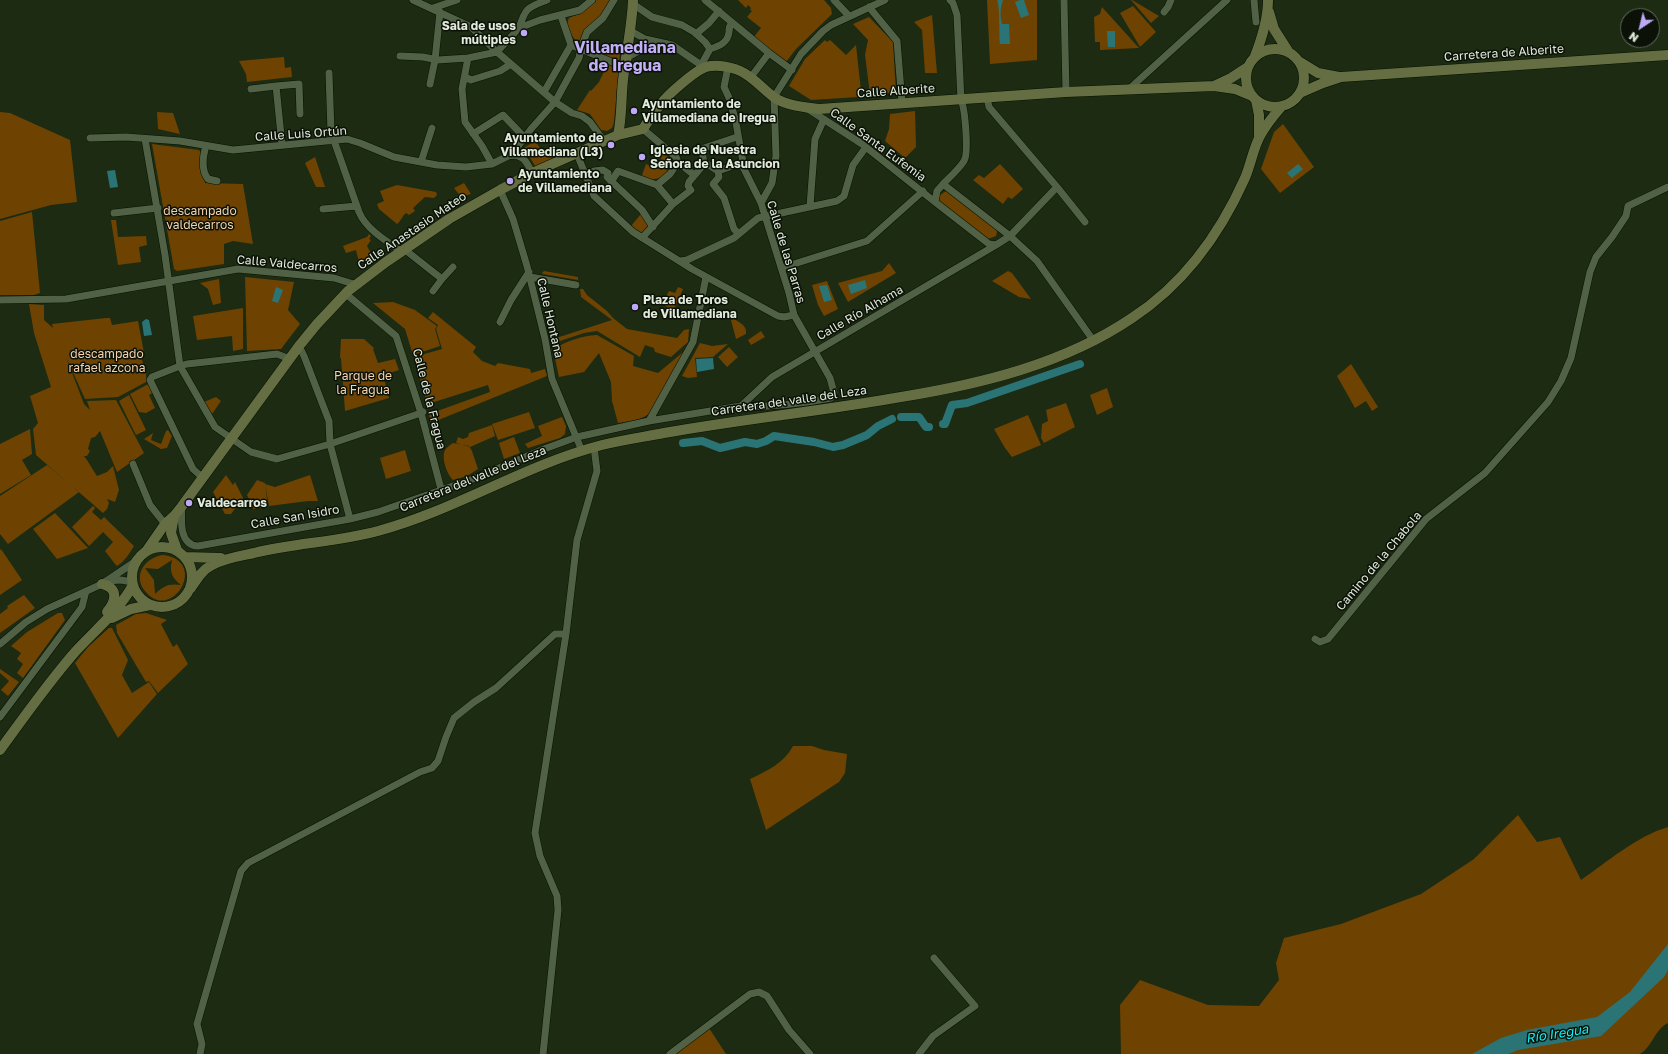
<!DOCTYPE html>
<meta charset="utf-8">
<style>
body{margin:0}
#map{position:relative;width:1668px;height:1054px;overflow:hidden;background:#1c2b12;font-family:"Golos Text",sans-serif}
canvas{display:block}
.north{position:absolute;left:1620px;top:8px;width:40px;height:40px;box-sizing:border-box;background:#0b1107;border:1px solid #61685c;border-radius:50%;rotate:215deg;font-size:11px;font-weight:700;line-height:16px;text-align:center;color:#e1ebdb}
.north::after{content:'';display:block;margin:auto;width:14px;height:18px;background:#bda9f5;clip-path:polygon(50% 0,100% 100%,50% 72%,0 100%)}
</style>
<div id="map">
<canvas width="1668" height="1054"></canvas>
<div class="north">N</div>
</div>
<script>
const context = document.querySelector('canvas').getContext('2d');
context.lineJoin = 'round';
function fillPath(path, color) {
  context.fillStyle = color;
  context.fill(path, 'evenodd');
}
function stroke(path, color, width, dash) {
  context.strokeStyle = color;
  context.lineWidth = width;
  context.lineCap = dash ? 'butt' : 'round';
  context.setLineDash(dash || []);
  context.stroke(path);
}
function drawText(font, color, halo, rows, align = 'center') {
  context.font = font + ' "Golos Text",sans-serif';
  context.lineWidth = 3;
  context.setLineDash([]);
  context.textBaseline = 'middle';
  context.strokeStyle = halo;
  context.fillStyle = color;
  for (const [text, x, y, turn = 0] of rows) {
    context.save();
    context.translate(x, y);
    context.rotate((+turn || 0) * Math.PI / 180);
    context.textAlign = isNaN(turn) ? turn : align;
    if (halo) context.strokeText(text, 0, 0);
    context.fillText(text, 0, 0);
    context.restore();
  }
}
fillPath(new Path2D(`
 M594,0H611L601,16L585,29L580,40H575L566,26L569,18C579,14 588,10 594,0Z
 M738,0H824L831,8L832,14L796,49L786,62L753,38L761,28L747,17L752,11L750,10L751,8L748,5L746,8Z
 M987,0H1037V60L990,64Z
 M1131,0H1132L1159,16L1151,23Z
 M1133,6L1156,32L1140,47L1120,13Z
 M1102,7L1139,48L1100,50V42H1095L1094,17L1100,14Z
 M932,15L937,73H925L922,30L914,22Z
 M869,17L893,42L896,93L870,94L865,55L868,40L853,24Z
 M825,40L827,42L830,40L846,55L856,45L861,91H858V97L811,100L789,86L805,59Z
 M600,48L620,53L614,122L612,128L607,131L601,130L590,114L577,110L590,90L591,91L599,82L608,63L596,57Z
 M284,57L285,68L291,67L292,77L247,82L246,74L239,61Z
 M915,111L916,147L905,158L885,141L889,129L890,114Z
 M0,112L10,113L70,140L77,202L51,205L0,219Z
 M157,112L173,113L180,134L158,129Z
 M1283,124L1314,167L1280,193L1261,169L1274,132Z
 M535,141L542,151L551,145L560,157L537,169L524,148Z
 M152,144L199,150L201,153L205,183L243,184L253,244L233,241L224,244V264L177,271L174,269Z
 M665,154L672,162C664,179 659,181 641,178L646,164L658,169L662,155Z
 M315,157L325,187H316L305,163Z
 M1000,164L1023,189L1012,199L1008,197L1003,204L973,180L979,175L984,178Z
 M464,183L471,194L461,197L454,188Z
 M397,185L436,192L437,195L434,198L425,197L413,208L415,211L409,215L406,213C402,216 402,220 397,224L379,209L377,204L384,201L380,191Z
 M946,191L952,193L996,228L997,232L996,236L988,239L939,202L940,195Z
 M32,212L40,293L34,295H0V221Z
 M641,214L650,226L642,234L631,226Z
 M111,220H116L118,237L146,236L147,245L139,247L141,262L118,265Z
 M369,234L371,236L369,239L371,240L367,246L373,257L371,260L362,262L361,257L362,261L359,262L356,250L346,253L343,246L367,237Z
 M889,263L896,273L848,302L838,283L882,271Z
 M544,271L578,277V280L543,274L542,273Z
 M1008,271L1012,273L1031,299L1019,297L992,281Z
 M245,277L294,282L288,310L300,324L281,349L247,351Z
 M219,279L221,303L213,305L208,289L200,283Z
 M827,281L838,309L824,316L818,305L812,285Z
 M678,287L683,289L672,314L663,302L669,291L675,293Z
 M580,289H583L587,295L607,311L613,318L627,329L677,338L684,330L689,329L688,342L671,357L655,352L654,348L645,345L640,357L597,331L584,333L551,344L550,340L612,320L581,297Z
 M393,302L415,310L437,326L435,329L440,346L413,355L405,329L373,303Z
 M29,304L44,305V320L53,328L52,324L106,318H110L112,325L138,321L144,353L141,355C142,364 148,372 146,382L118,397L85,399L66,357L84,404L90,410L87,401L116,400L144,453L117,472L100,431L95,437L91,438L88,449L90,451L87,456H84C89,462 92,469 97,476L107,472L113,466L119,490L115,502L107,499L109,503L107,509L103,513L36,455L33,429L38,423L30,396L51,387L34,333Z
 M243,308V349L233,351L232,336L197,340L193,316Z
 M433,312L476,347L473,352L482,361L495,366L498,363L530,369L531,373L545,369L547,376L431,423L429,414L490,392L488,385L431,403L426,400L414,357L442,349L436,329L438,325L428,318Z
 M734,319C741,323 747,326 746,334L736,339L731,320Z
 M761,331L765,337L751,345L748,340Z
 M597,335L634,356L633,366L658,373L688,348L652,411C643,420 631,421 618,423L612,401L611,382L599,353L584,372L559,377L553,349C568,341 580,336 597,335Z
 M341,339H364L374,348L373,349L378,363L395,359L399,370L383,375L389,398L345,411L341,358H340Z
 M700,343L712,346L728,344L713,357L695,358L697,377L688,378L682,376Z
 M729,347L738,357L727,367L718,357Z
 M1351,364L1378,407L1372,411L1366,401L1355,408L1337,376Z
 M150,383L154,392L149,395L155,408L146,413L139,412L130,394Z
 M1107,388L1113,407L1097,415L1090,395Z
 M129,395L146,430L136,435L119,401Z
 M216,397L221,401L212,414L204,402Z
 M1066,403L1075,427L1044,443L1041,438L1042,424L1048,421L1046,410Z
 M529,412L535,428L498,440L492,424Z
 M1028,415L1041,445L1012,457L1005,448L994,429Z
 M562,417L566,426L565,434L560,438L528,448L525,444L542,436L538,426Z
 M492,425L495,436L470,447L456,443L458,437L463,439L468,437L469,433Z
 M30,429L32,454L22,460L31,475L0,494V444Z
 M168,430L172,436L167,448L161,449L144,439L153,433L151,440L161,444L166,431Z
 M514,437L520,453L504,459L499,443Z
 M453,443L469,446L472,451L478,469L467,476L453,480C447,474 441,458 445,450C447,447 450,445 453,443Z
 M405,450L411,471L386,479L380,458Z
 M47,465L79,492L8,544L0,534V496Z
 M226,475L233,485L235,482L243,498L231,514H225L213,492Z
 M310,475L318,501H308L269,506L265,484L275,487Z
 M257,480L265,483L268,507L253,509L247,495Z
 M93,506L95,508L92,512L101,520L104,517L134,546C129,554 125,561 117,566L115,564L105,551L113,542L103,532L89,546L72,527Z
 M55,513L88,548L57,559L33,529Z
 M1,549L22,580L0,595V550Z
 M163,555C210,561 171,624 145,591C132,575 146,557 163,555ZM172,560C169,572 172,578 181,585C169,583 163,586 155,594L154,580L145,568L158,569Z
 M24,595L35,608L0,633V614L8,608L7,606Z
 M58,613H62L65,620L23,678L17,673L23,664L17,659L21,653L11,646L27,632Z
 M146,613L167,620L161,624L173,647L177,644L188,664L158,693L149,681L146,682L117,633L116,625L136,614Z
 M109,628H112L128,660L122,675L132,693L149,682L157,694L118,738L75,663L88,647Z
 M0,669L19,682L8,696L1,690L9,681L0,673Z
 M793,746H812L824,750L847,754L845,773L839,782L766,830L750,779C767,771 784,763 793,746Z
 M1518,815L1537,842L1560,837L1581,880C1607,862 1637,836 1668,827V1023C1655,1029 1652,1047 1640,1054H1121L1120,1005L1140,980L1208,1005L1259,1006L1279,980L1276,963L1284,938L1341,924L1421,894L1474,859Z
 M709,1028L726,1054H675Z`), '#6e4302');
fillPath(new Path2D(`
 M997,0H1003C1000,8 1000,16 1002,24H1009L1010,44H1000C999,36 1000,4 997,0Z
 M1020,0H1024L1029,15L1021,18L1015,2Z
 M1107,31H1115V47H1108Z
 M1298,164L1303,169L1292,178L1287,173Z
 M115,170L118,187L110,188L107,171Z
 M865,280L867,288L851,294L848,285Z
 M827,285L832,300L824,302L819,286Z
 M276,287L283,290L278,303L272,301Z
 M146,319L149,320L152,335L144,336L142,322Z
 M713,358L714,369L697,372L696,359Z
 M1668,944V970L1664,977L1601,1036L1518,1050L1508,1054H1472L1501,1038L1527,1030L1597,1017L1630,992Z`), '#2b7476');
stroke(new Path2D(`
 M901,417H919L926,427H929
 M943,424H945L952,405L967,403L1080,364
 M683,443L702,441L720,448L745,442L757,444L766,441L774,436L814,442L833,447L843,445L867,435L878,426L892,419`), '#2b7476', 8);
const street = new Path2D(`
 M413,0L471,27L497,52L555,102L572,113L582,116L590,122L604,141
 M705,0L769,53L792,70
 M834,0L849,16
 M1064,0L1066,92
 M1254,0L1256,22
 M633,4L652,17L682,25L694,32L705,42L710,49
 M869,7L897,41L902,103
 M433,8L457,0
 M1164,12L1168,7L1171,0
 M561,16L571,45L624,67
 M519,28C526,7 527,8 547,0
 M629,30L645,39L672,45L701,65
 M696,34L709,23L719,11
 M400,56L423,57L438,60L468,58L497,52L519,28L540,20L580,10L592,0
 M468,58L462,89L465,122L482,146L492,164
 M625,62L630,56L655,42
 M728,67L724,87L730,100L736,123L743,162L741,163L761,203L789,293L794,315L830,378L834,393L831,398C800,404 769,407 738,407
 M699,69L710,49C719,46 728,43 729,32C729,28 729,26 732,23
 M329,73L331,132L359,212C366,229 386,241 401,251
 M465,77L471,80L500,71L511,64
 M751,77L769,53
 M430,84L435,60L440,12
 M251,89L276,86
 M1128,90L1227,0
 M544,92L571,45
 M987,98L989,107L1057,187L1085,222
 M808,109L862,144L935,202
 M643,129L676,157L678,162L694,175
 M473,134L503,115L524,137
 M90,138L126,137L180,141L233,150L347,139L360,143L394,157L437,165L466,167L492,164L508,156L513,153L531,129L555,102L579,58L581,48L587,32L603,18L614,0
 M145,139L165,255L180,366L215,427L251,452L277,459L330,444L421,413L396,336L346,294
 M282,145L276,86L299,84L300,114
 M206,146C203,156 201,170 208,179L217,181
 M577,154L594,196L633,232L692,269L778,316L784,317L794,315
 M508,156C522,152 527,162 532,173
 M421,162L432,128
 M704,164L702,150L704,148L737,137
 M704,164L709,165L718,171
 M718,171L719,177L713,184L724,198L734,229L738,233
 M718,171L741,163
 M584,175L594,171L603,170L608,173L607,177L642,210L653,227
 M611,182L618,171L657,185
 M943,184C950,177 959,169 964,161C969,154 965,108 961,100L957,15L953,3L950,0
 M1057,187L1010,236L996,245L989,244L935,202L937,191L943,184L1010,236L1037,261L1093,340
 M500,190L513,219L527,266L545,339L552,379L582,451
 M761,203L772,183L776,156L774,97L801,54L823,31L831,25L885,0
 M673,204L657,185L670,174L678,162
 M810,206L815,139L824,119
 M323,209L357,206
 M114,213L158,208
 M642,238L673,204L691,190L688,186L689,182L704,164
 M404,249L442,279L433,291
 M680,261L687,260L734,238L758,218L837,201L844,196L853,165L866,147
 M781,268L867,241L923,191
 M530,277L576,285
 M442,279L453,267
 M0,300L66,299L238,269L334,278L357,285
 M500,322L511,300L529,272
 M299,346L304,356L329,421L330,444L350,519
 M423,412L421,413L441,489
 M649,421L693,342L706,277
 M133,464L150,505L165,524
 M203,478L193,469L150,380L152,377L180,366L187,364L277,354L290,359
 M182,506C181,520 179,545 198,546L350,519L378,512L473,479L544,449L577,437L649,421L741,406L772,377L996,245
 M106,581L121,580L132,582
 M1315,639L1320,642L1328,639L1426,519L1485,473L1548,402L1561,381L1571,358L1590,272L1596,257L1612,237L1626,216L1628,206L1668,187
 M0,644L26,622L47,609L102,584L136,561
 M0,717L82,607L86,591
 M200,1054L202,1044L197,1024L241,871L248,863L420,772L432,768L438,761L446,737L454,718L474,702L496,688L555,634H566
 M543,1054L558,910L557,896L540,856L535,833L566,634L577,540L597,471L594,447
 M670,1054L750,994L759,992L767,996L789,1030L810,1054
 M919,1054L933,1036L975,1006L934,958`);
const secondary = new Path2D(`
 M1269,12L1274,29L1288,51
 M1246 78a29 29 0 1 1 58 0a29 29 0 1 1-58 0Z
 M1255,56C1262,38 1268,20 1268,0
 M1300,62L1318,73L1339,77
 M1214,86L1231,78L1248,67
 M1300,93L1323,83L1341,77L1668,55
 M1256,100L1259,115V138
 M618,135C622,117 621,98 623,80C626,53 632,26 633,0
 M174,516L171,533L177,550
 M132 577a30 30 0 1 1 60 0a30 30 0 1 1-60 0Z
 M147,550L165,524L174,516L182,506L299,346L317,324L348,291L386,262L449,219L500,190L532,173L618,135L643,129C649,120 654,111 661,104C667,95 696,70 706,67C717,64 734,67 744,73C756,80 764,90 775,98C788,106 804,107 819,109L1066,92L1214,86L1235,89L1252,96
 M185,557L221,558
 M102,584C119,588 116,601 107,612
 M191,588C197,579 202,570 212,565C225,558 240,556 254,553C295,543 337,542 378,531C456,510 524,465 602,445C622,440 643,437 664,433C743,419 822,411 901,397C981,384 1064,364 1132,318C1184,284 1220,234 1245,178C1251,164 1253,149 1260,136C1266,125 1274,115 1282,106
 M112,618L131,609L150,605
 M0,750C24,717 48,683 75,652C95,630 118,612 133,585`);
stroke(street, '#061300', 8);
stroke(secondary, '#061300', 11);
stroke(street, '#506145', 7);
stroke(secondary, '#656d42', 10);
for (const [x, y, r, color] of [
 [524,33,4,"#bda9f5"],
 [634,111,4,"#bda9f5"],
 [611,145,4,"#bda9f5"],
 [642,157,4,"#bda9f5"],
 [510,181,4,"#bda9f5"],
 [635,307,4,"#bda9f5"],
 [189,503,4,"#bda9f5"]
]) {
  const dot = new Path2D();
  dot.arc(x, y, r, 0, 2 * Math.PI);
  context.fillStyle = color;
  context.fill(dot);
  stroke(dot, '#0b1107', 1.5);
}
drawText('bold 12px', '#e1ebdb', '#0b1107', [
 ["Sala de usos",516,26,"right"],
 ["múltiples",516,40,"right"],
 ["Ayuntamiento de",642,104],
 ["Villamediana de Iregua",642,118],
 ["Ayuntamiento de",603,138,"right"],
 ["Villamediana (L3)",603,152,"right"],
 ["Iglesia de Nuestra",650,150],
 ["Señora de la Asuncion",650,164],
 ["Ayuntamiento",518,174],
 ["de Villamediana",518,188],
 ["Plaza de Toros",643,300],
 ["de Villamediana",643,314],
 ["Valdecarros",197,503]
], 'left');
drawText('12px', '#e1ebdb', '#0b1107', [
 ["Carretera de Alberite",1504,53,-4],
 ["Calle Alberite",896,91,-4],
 ["Calle Luis Ortún",301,134,-4],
 ["Calle Santa Eufemia",878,145,36],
 ["Calle Anastasio Mateo",412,231,-34],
 ["Calle de las Parras",786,252,73],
 ["Calle Valdecarros",287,264,5],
 ["Calle Río Alhama",860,313,-30],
 ["Calle Hontana",550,318,77],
 ["Calle de la Fragua",429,399,76],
 ["Carretera del valle del Leza",789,401,-8],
 ["Carretera del valle del Leza",473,479,-22],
 ["Calle San Isidro",295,517,-10],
 ["Camino de la Chabola",1379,561,-50]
]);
drawText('12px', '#f3d2af', '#0b1107', [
 ["descampado",200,211],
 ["valdecarros",200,225],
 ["descampado",107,354],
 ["rafael azcona",107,368],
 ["Parque de",363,376],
 ["la Fragua",363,390]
]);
drawText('italic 13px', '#0af4fa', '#0b1107', [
 ["Río Iregua",1557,1034,-9]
]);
drawText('bold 16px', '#c3b1f8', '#0b1107', [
 ["Villamediana",625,48],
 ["de Iregua",625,66]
]);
</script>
